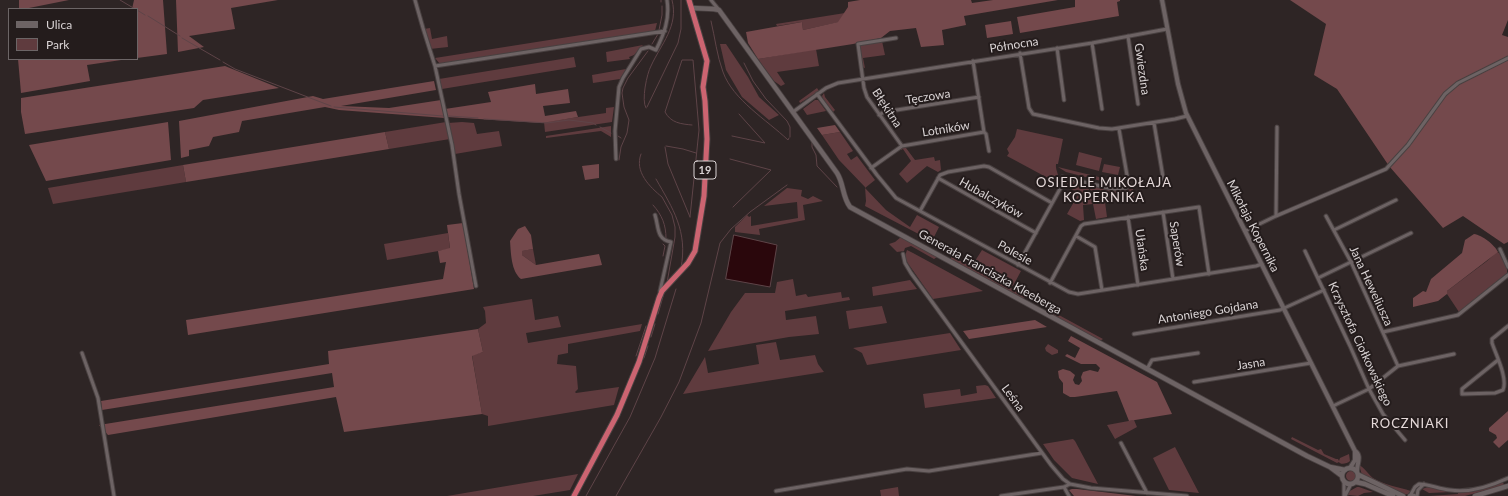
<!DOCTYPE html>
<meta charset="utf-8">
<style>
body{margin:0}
#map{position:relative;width:1508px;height:496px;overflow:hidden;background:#2e2525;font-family:Lato,sans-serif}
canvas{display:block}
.legend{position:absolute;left:8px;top:8px;width:130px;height:52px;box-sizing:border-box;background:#241c1c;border:1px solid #6c6566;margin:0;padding:5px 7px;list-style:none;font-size:12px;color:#d9d3d4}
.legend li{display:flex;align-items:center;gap:8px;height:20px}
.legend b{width:20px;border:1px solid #6c6566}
</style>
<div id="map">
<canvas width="1508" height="496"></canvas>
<ul class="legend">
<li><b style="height:5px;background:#6d6364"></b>Ulica</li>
<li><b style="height:11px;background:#5f3b3e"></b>Park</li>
</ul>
</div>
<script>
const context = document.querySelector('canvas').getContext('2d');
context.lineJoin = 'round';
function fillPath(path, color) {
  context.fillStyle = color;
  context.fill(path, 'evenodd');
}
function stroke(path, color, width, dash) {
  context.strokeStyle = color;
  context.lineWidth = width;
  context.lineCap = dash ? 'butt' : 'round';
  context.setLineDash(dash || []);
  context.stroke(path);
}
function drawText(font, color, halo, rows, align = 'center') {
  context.font = font + ' Lato,sans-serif';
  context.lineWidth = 4;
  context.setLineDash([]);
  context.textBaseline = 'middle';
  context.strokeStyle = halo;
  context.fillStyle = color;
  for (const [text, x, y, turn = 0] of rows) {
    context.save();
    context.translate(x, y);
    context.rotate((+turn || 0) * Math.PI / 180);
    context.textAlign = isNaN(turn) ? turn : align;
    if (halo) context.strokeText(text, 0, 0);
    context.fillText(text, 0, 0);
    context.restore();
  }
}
fillPath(new Path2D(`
 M845,13L839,22L803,30L802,22L777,26L776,24Z
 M657,23L655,31L440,64L435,58Z
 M430,28L432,39L447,36L448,47L430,49L424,29Z
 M882,41L885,55L863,58L865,68L862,67L860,46L864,44Z
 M720,44H726L748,77L759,97L779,115L769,120L742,97L726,70Z
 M643,45L634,55L629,57L630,59L607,62L606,52Z
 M816,49L819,66L777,72L785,84L781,86L774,81L758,59Z
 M574,57L576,67L442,89L439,79Z
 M626,69L620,79L593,83L592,75Z
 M817,88L819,91L800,103L799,101Z
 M824,93L825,97L835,110L833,112L823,99L822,96Z
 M815,100H818L826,111L807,115L803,109Z
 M614,107L612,122L545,132L544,122L606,113V108Z
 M446,122L450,139L389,149L385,132Z
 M462,122L474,123L477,134L499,131L502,146L455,154L448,123Z
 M611,126V137L601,131L546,138V136Z
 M1017,129L1063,139L1058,164H1056C1055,171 1061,178 1059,184L1007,156L1009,153L1007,149L1015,137Z
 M840,132L853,151L847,154L851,160L857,156L875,180L865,188L886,210L910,227L917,215L939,227L932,241L865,206L866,201L865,187L839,160L822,135Z
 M906,146V148L915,160L934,157L935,161L940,160L941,170L938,172L927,166L907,183L899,174L911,161L903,149L901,150L900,148Z
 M1079,152L1102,158L1099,171L1076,165Z
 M1104,164L1120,167L1118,175L1102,172Z
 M183,165L186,182L53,204L48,188Z
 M1058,167L1115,181V182L1113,184L1066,172Z
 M1068,180L1090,185L1088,193L1101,196V193L1090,190L1091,185L1113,191L1133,189L1134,198L1126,199V196L1115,197V200L1105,202L1107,217L1096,219L1093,204L1083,205L1084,220L1080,221L1067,214L1079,193L1066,186L1067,181Z
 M787,188L802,190L801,196L808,199L813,196L823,201L803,205L805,220L759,229L760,235L735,232V227L747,215L749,217L751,216V226L798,218L797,202L764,206Z
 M448,233L450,249L387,260L384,244Z
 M901,237L937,257L934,259L911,246L905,248L904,251L897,252L889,244L895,242Z
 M533,249L536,265L522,255L521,251Z
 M907,250L913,253L983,291L933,299L907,262L905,256Z
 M982,250L1021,271L1013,286L971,263L973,260L975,261Z
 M1497,252L1499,253L1507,268V273L1459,312L1447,294V291L1487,261Z
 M951,256L1026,296L1023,299L951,260Z
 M793,279L796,296L806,294L808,297L841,292L842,298L849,297L850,300L785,311L786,320L816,316L819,334L789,337L708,351L731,312L745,293H775L777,282Z
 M910,280L917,289L873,296L872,287Z
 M532,299L535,320L558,316L561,327L526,333L528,343L642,324L640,331L568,344V353L558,355L557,364L576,366L578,389L575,392L576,393L619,387L614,405L488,426V416L482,414L472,355L483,352L478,329L486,323L485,311L483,307Z
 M882,306L887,323L849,329L846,311Z
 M1046,308L1103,339L1100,341L1060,320V318H1058L1046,312Z
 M950,333L961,350L867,365L862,353L853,348Z
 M776,342L780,360L815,355L818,364L824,372L683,394L705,357L708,373L759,364L756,345Z
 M1048,344L1058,350V353L1052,355L1046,351L1045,348Z
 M985,385L988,386L996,398L925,408L923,394L960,389L961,396L977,393L976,386Z
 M1134,420L1137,427L1115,439L1107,425Z
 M1292,437L1318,450L1321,449L1324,454L1336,459H1338L1339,461L1340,458L1349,454L1350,461C1347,464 1340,465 1339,462L1337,463L1291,439Z
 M1073,439L1075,441L1098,484L1072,478L1054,460L1043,444Z
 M1175,447L1199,493L1169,490L1153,458Z
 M1359,465C1365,468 1368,474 1373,478C1385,485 1398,487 1411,491L1408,494L1403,495L1362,475Z
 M1346 476a5 5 0 1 1 10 0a5 5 0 1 1-10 0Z
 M578,474L570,490L533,496H447Z
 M1502,482L1505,485L1465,496H1429L1458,494V492L1469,491Z
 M898,487L899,496H881L880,490Z
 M1357,487H1359L1373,492L1364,493L1358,496L1349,495L1347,496L1348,492Z
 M1428,487L1451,492L1429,493L1422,489Z`), '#5f3b3e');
fillPath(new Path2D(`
 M19,0H69L24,9H19Z
 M134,0H163L167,54L137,58V9H132Z
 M176,0H278L231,8L235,29L189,36L204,47L178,52Z
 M860,0H971L972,3L993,0H1058L964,16L966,25L942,30L944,45L921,47L916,28L890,31L881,38L853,44L758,59L748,43L746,32L802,22L803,30L838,22L848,7V2Z
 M1075,0H1120V1L1117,2L1119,16L1020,33L1017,17L1075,7Z
 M1290,0H1508V20L1502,35L1508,37V242L1504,244L1463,216L1443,228L1389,166L1337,89L1314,75L1326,24Z
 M1011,21L1013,34L987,38L985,25Z
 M18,59H128L87,65L90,81L21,93Z
 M225,66L279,88L203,100L194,108L25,134L21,112V98Z
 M434,81L436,90L341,106L389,108L441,100L445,118L339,110L325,107L242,121L239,132L213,137L209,146L189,150V156L181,158L179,121L313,96L323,99Z
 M535,84L536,94L568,89L570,103L543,106L545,116L576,111L578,117L542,123L447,117L445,109L491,102L488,92Z
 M168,122L171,160L46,181L29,145Z
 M835,125L840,132L822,135L817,128Z
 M385,132L389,149L186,182L183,165Z
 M599,164V178L585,180L582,166Z
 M463,223L474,289L188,335L186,320L443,279L446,262L440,263L438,251L450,248L447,225Z
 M525,226L531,235L533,249L522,251V255L536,265L599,254L602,265L521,279C511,271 511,253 510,241L518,229Z
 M1474,234C1482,235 1495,245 1498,252L1447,291V294L1438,301L1413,307V298L1423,291L1426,292L1431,279L1462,253L1465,240Z
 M1035,320L1047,327L969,339L963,331Z
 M478,329L483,352L472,356L482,414L344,432L336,397L108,435L99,425L334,387L332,373L102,410L101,401L329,364L328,351Z
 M1071,336L1157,382L1172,414L1129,421L1117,391L1075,397H1070L1063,393V383L1059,378L1058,371L1063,369L1070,371L1075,375L1073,380L1075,384L1079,385L1082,381L1081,377L1083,372L1090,370L1098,372L1100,368L1096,364H1081L1065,356L1067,354L1075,358L1080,348L1068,341Z
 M1508,411V440L1499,448L1493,442L1497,438L1496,435L1489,431V428Z
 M1072,489H1077L1136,496H1074L1069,490Z`), '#74494c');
const water = new Path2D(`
 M734,235L777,245L770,287L726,279Z`);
fillPath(water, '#2a070c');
stroke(water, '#5e4448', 1);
stroke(new Path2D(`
 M120,0L135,9
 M661,0V2
 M137,10L145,15
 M148,16L180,36
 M711,21C715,38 717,56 723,72C733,100 767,120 788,140L789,138
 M659,30L662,15V6
 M182,38L220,60
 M652,44L658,34
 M223,62L235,69L331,106
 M744,63L753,81L766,99L787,121L790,127V137
 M334,107L443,116
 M647,107L678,43L681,29V0
 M646,108C641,101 647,73 651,66C661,44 679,26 672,0
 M449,116L478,118
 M484,119L547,123L569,120L593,123L596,125
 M600,127L611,133
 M618,136L621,138
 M732,136L765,143L739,114
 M812,141V147L816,155L817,166L837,187
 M666,146L683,149L696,153
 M665,147L668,164L690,217
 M641,154C634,172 650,187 662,197L672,215L675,227V237L667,283
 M730,159L771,170L733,207
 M619,160L621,147L627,133L629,120L624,107L622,93L623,88L628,78L648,51
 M656,179C673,209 688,231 681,268
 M653,205C662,215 666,225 666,238
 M690,217L699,130L693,60H682L665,112C671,123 681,124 692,125
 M663,244L665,246L663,256
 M658,314L664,293
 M651,337L655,324
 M636,356L646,326
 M644,358L648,346
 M586,496L630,417L655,358L676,289
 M616,496L661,417L679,382L701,323L720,243L731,229L750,212L787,185`), '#5e4448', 1);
const minor = new Path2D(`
 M415,0L423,28L435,66L452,145L459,194L476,286
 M711,0L719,10
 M1128,36L1138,104
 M896,38L858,44L864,88L867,97L902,146
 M1092,43L1102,109
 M1057,48L1064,100
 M1020,53L1029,108L1033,114L1099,128L1112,129L1175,119L1187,116
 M973,61L984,132L986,134L989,151
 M435,66L665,31
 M817,94L877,175L896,198L1069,292L1078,294L1256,266L1262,264
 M793,112L826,88L838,83L1092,43L1167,29
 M879,115L884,112L979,97
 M1154,123L1164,183
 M616,159L615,131L619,87L623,78L641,49L649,47L656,50C664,34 670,19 667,0
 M871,168L902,146L984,132
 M1062,177L1113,189L1126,188L1129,184L1128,181L1119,129
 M938,178L1036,233
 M920,211L940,175L948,172L984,166L989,167L1052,203
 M1163,212L1173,279
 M655,215C659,227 656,239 671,242L660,291
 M1276,216L1277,127
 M1326,216L1351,262L1398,366
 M1128,217L1138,285
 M1334,230L1396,200
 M1245,231L1276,216L1386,169L1408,145L1445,94L1458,83L1508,58
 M1076,236L1095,247L1102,290
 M1500,249L1508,267
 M1305,251L1350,346L1369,389L1383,414L1405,440
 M903,254L905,263L911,273L1051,465L1063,479L1070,484L1091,488L1187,496
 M1018,265L1066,178
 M1318,278L1411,233
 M1050,283L1081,226L1084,224L1199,207L1209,274
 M1383,332L1458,315L1508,275
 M1134,334L1280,310L1324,290
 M82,353L98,398L114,496
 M1498,360L1462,389V394L1495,393L1503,390C1508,378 1496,355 1492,343V339L1508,326
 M1147,369L1152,360L1198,353
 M1194,382L1311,363
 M1333,406L1369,389L1398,366L1454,354
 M1121,443L1147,493
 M1064,487L1069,496
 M776,491L907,469L929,471L1042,453
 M1001,496L1064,487L1070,484
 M1344,496V481
 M1345,496L1351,484
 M1410,496L1415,487L1419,484C1429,484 1439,489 1450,490C1469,493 1491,486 1508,478
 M1417,496L1418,490L1424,484`);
const tertiary = new Path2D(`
 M1162,0L1178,84L1186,113L1355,451V460L1350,468
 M1355,451C1362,456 1357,463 1357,471`);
const secondary = new Path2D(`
 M692,8L714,9L719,10L837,173C844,184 842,196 850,207L1307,456L1330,467L1345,470
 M1330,467L1342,476
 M1342 476a8 8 0 1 1 16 0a8 8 0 1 1-16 0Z
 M1359,475L1403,496
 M1356,482L1365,484L1393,496
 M1410,496H1414
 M1475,496L1508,486`);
const trunk = new Path2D(`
 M574,496L617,415L639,362L659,298L662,291L688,263L695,251L704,196L707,139L705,101L703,87L707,61L689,0`);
stroke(minor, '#494141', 5);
stroke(tertiary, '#494141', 6);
stroke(secondary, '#494141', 6);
stroke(trunk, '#494141', 7);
stroke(minor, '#6d6364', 3);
stroke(tertiary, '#6d6364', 4);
stroke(secondary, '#6d6364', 4.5);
stroke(trunk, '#cc6471', 5);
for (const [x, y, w] of [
 [705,170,22]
]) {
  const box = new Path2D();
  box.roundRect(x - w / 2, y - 9, w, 18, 3);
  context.fillStyle = '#241c1c';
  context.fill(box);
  stroke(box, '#d9d3d4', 1);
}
drawText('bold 11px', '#d9d3d4', null, [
 ["19",705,170]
]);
drawText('12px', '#d9d3d4', '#241c1c', [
 ["Północna",1014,45,-9],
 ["Gwiezdna",1142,69,82],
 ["Tęczowa",928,97,-9],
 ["Błękitna",887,108,57],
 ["Lotników",946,129,-9],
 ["Hubalczyków",991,198,29],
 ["Mikołaja Kopernika",1253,226,63],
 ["Saperów",1177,244,81],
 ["Ułańska",1142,250,82],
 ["Polesie",1015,253,29],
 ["Generała Franciszka Kleeberga",990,272,29],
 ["Jana Heweliusza",1371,286,65],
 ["Antoniego Gojdana",1208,312,-9],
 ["Krzysztofa Ciołkowskiego",1360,344,65],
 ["Jasna",1251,364,-9],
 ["Leśna",1013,398,54]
]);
context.letterSpacing = '1px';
drawText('13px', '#e4d8d8', '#241c1c', [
 ["OSIEDLE MIKOŁAJA",1104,183],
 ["KOPERNIKA",1104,198],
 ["ROCZNIAKI",1410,424]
]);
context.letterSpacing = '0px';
</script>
